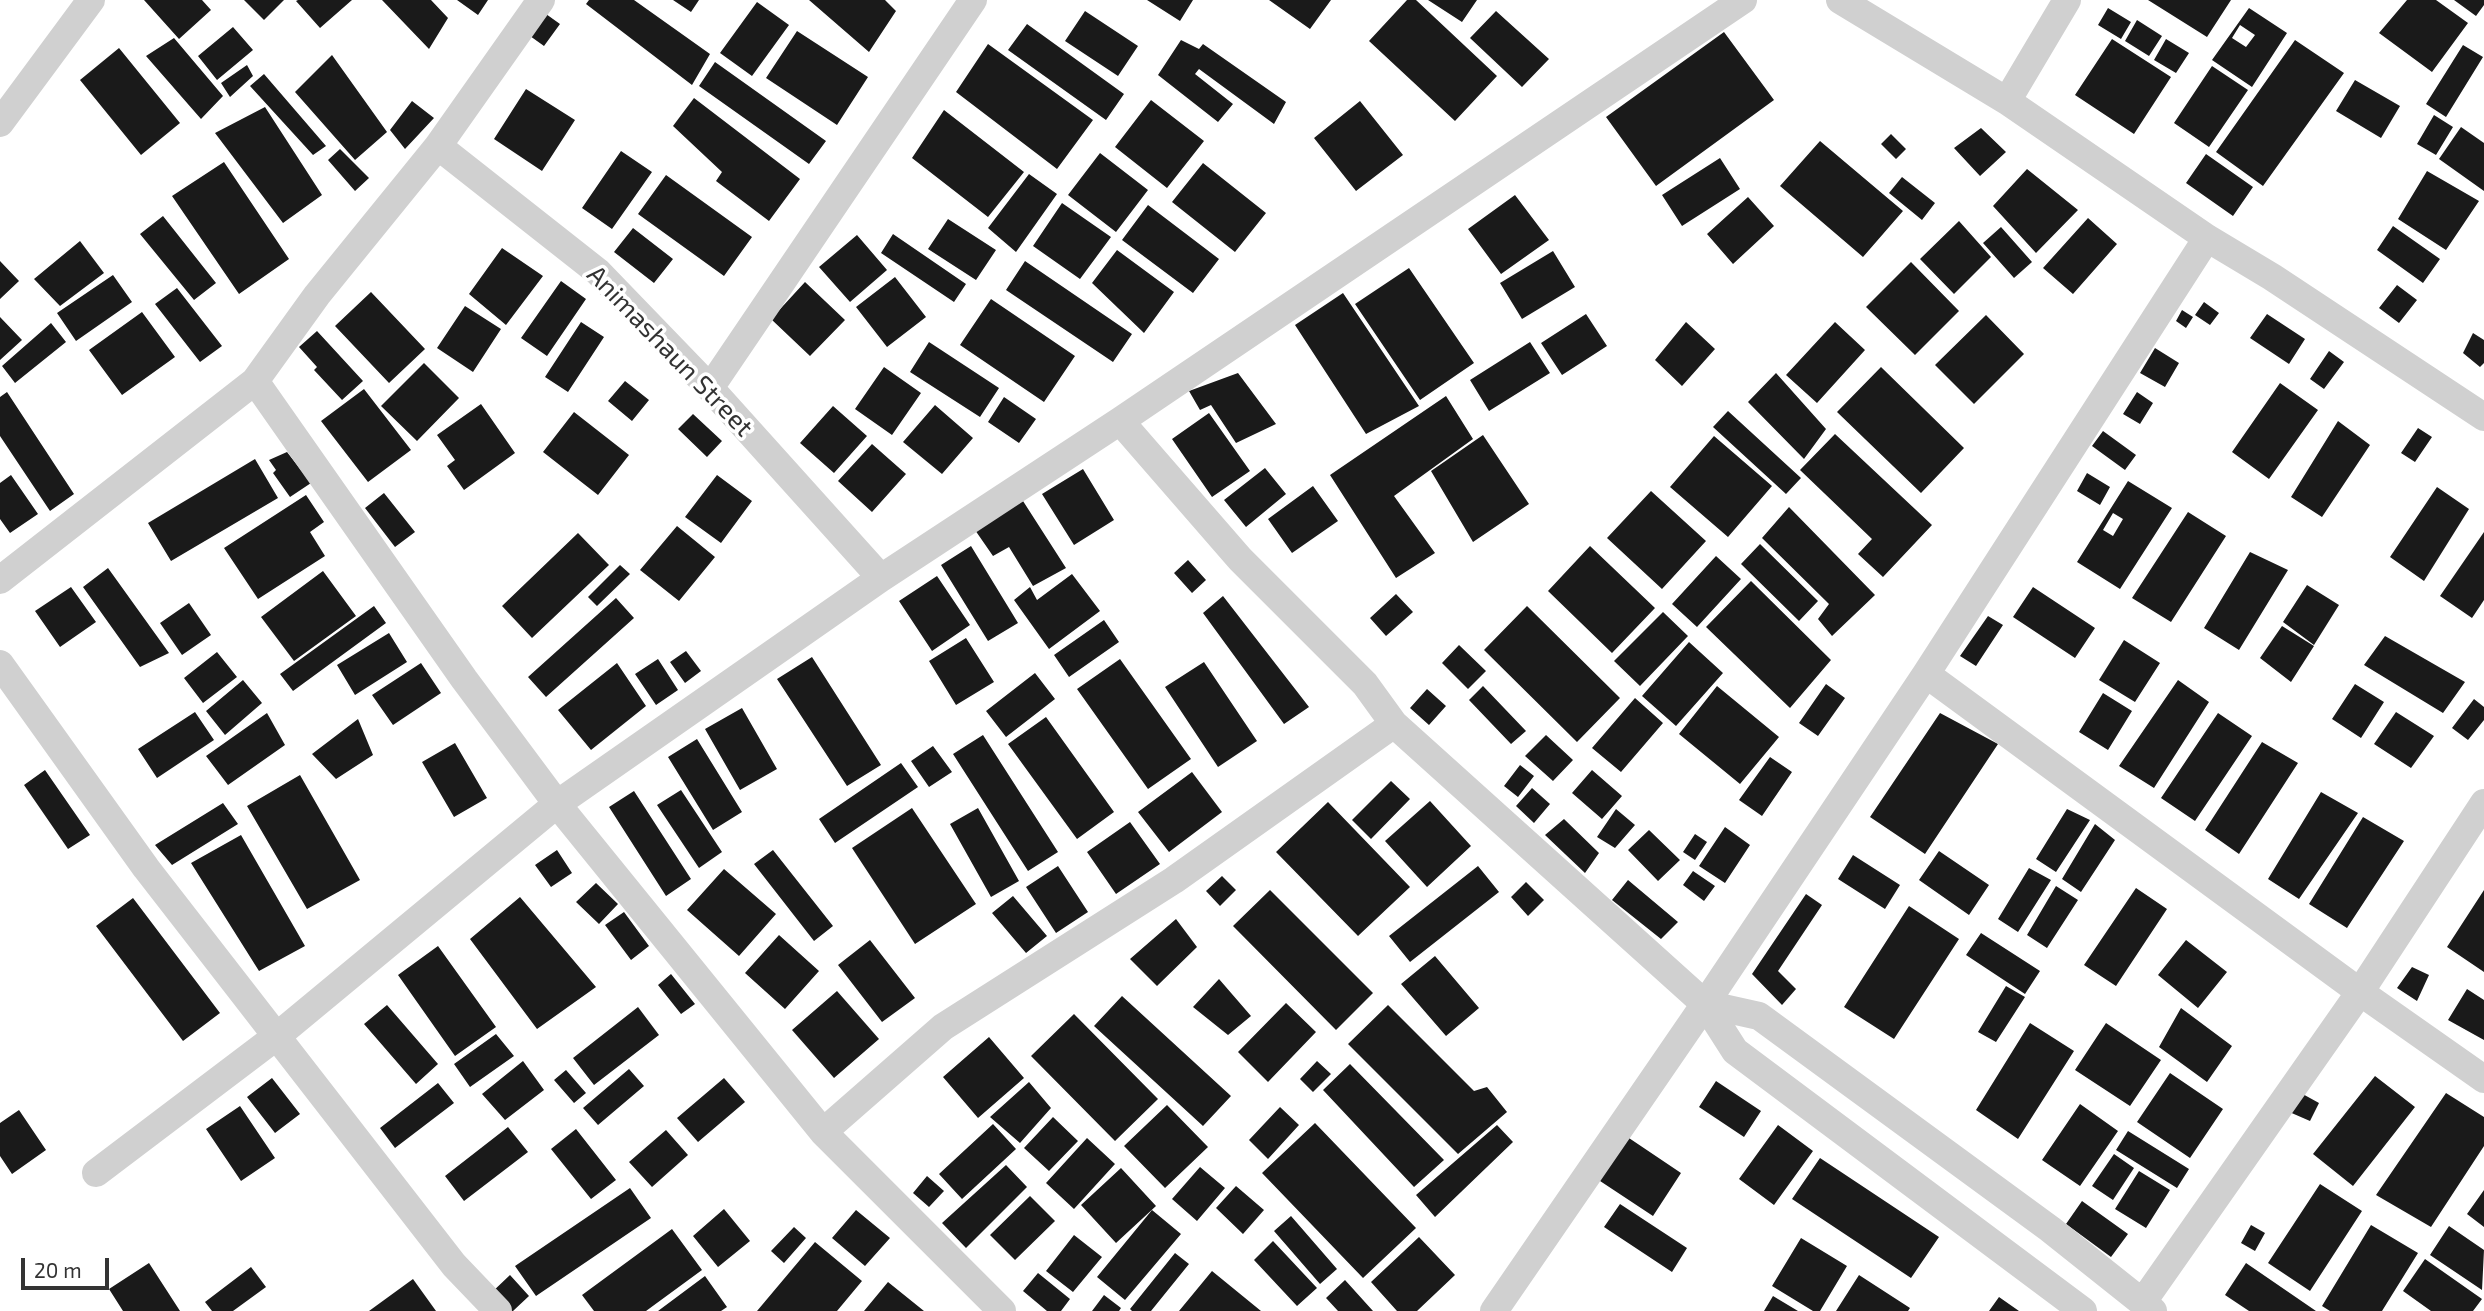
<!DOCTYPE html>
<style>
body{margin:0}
#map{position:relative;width:2484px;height:1311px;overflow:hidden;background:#fff;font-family:"Exo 2",sans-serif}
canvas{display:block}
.scale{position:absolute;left:21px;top:1258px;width:88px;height:32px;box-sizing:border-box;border:4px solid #333;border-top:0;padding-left:9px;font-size:21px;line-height:24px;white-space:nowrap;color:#333;-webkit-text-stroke:5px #fff;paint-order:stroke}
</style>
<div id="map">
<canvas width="2484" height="1311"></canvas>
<div class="scale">20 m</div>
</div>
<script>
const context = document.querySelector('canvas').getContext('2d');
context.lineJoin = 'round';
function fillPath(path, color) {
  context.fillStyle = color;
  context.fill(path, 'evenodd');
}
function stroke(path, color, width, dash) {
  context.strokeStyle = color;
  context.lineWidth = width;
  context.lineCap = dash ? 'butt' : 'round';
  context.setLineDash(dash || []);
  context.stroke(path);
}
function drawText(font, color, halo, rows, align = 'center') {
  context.font = font + ' "Exo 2",sans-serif';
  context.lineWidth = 7;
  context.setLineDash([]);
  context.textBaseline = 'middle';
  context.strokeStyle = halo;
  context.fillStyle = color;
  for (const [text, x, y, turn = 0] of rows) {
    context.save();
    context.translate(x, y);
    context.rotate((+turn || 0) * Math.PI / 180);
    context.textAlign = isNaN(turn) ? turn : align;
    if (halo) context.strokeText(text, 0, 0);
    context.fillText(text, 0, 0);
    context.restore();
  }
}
fillPath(new Path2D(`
 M144,0H202L211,10L179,39Z
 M244,0H284L264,20Z
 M298,0H352L320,28L296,1Z
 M382,0H431L448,18L429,49Z
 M457,0H488L478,15Z
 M589,0H634L710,54L692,85L586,4Z
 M673,0H699L691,12Z
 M809,0H885L896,11L869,52Z
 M1147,0H1193L1180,21Z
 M1269,0H1331L1310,29Z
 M1407,0H1416L1497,76L1455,121L1369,41Z
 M1428,0H1477L1462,22Z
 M2148,0H2231L2207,37Z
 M2407,0H2436L2468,23L2432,72L2379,33Z
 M2454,0H2484V5L2476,16Z
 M757,2L789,25L752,76L720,53Z
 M2108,8L2131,22L2121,39L2098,25Z
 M2249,8L2287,33L2252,87L2212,60ZM2240,25L2255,35L2246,47L2232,38Z
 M539,9L560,24L544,46L523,31Z
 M1085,11L1138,46L1118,76L1065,41Z
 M1496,11L1549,59L1522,87L1470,38Z
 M2137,20L2162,36L2149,56L2125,41Z
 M1027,24L1124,94L1106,120L1008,50Z
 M233,27L253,50L217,80L198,56Z
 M797,31L868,77L837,125L766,78Z
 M1724,32L1774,100L1656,186L1606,117Z
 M174,38L223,96L201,119L146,56Z
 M2112,39L2171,77L2134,134L2075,95Z
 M2166,39L2189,53L2176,73L2154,60Z
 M1181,40L1199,49L1203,44L1286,102L1274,124L1199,69L1195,74L1233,104L1218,122L1158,75Z
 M2295,40L2344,73L2263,186L2216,152Z
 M988,44L1093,120L1057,169L956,92Z
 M2463,45L2483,57L2446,117L2426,104Z
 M119,48L180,123L141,155L80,80Z
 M332,55L387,132L355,160L295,92Z
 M715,62L826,141L809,164L699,86Z
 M247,65L253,76L230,97L221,83Z
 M2212,66L2248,90L2209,147L2174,123Z
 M264,74L326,146L313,155L250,86Z
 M2355,80L2400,106L2381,138L2336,111Z
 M526,89L575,120L542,171L494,139Z
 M694,98L800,179L769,221L716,181L722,172L673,126Z
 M1151,100L1204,141L1167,188L1115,147Z
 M412,101L434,118L405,149L390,130Z
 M1360,101L1403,155L1356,191L1314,138Z
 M265,107L322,195L283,223L215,133Z
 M944,110L1024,172L988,217L912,158Z
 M2434,115L2453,127L2436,155L2417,144Z
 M2461,127L2484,143V191L2439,159Z
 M1981,128L2006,152L1980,176L1954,148Z
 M1891,134L1906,149L1896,159L1881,144Z
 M1820,141L1903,211L1863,257L1780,186Z
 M340,149L369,178L355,191L328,160Z
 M621,151L652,172L612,229L582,208Z
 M1100,153L1148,190L1116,232L1068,195Z
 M2206,154L2253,187L2233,216L2186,183Z
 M1720,158L1740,189L1682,226L1662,195Z
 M224,162L289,259L239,294L172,196Z
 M1203,163L1266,213L1235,252L1172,202Z
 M2027,169L2078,210L2036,253L1993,206Z
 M2427,171L2479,201L2446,250L2398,219Z
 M1029,174L1057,194L1016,252L988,228Z
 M666,175L752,237L724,276L638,214Z
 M1902,177L1935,203L1922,220L1889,193Z
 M1515,195L1549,240L1501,274L1468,229Z
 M1748,197L1774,226L1733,264L1707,234Z
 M1062,203L1111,237L1080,279L1033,246Z
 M1148,205L1219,259L1193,293L1122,240Z
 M163,216L216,283L194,300L140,234Z
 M2088,218L2117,244L2073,294L2043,268Z
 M948,219L996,250L976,280L928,249Z
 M1959,221L1991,257L1954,294L1920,259Z
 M2393,226L2440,259L2423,283L2377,250Z
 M2001,227L2032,262L2014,278L1983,243Z
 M633,228L673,259L654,283L614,252Z
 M893,234L966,284L954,302L881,253Z
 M857,235L887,270L850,302L819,267Z
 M80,241L104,273L60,306L34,279Z
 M502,248L543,276L506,325L469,294Z
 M1117,250L1174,292L1144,333L1092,283Z
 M1553,251L1575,287L1522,319L1500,283Z
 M0,261L19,281L0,299Z
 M1025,261L1132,334L1113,362L1006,290Z
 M1911,262L1959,311L1915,355L1866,307Z
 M1409,268L1474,363L1420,400L1355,304Z
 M113,275L132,302L76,341L57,313Z
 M895,277L926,317L887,347L856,307Z
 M561,281L586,299L547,356L521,338Z
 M805,282L845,320L810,356L771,319Z
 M2397,285L2417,300L2399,323L2379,308Z
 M177,288L222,346L200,362L155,304Z
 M371,292L425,349L389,383L335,326Z
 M1343,293L1419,406L1366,434L1295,325Z
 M991,299L1075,356L1044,402L960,345Z
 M2204,302L2219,313L2210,325L2195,315Z
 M465,306L501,329L473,372L437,348Z
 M2182,310L2193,317L2186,328L2176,321Z
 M142,312L175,357L122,395L89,350Z
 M1586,314L1607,346L1562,375L1541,343Z
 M2267,314L2305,339L2289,364L2250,338Z
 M1986,315L2024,354L1974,404L1935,365Z
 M0,317L22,340L0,360Z
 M581,322L604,337L568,392L545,377Z
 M1686,322L1715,349L1682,386L1655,360Z
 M1835,322L1865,350L1817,403L1786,375Z
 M51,323L66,342L15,383L2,366Z
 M317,331L363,381L342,400L314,370L317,367L299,347Z
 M2473,333L2484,340V363L2480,367L2463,353Z
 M929,342L999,388L980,417L910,372Z
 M1530,342L1550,373L1489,411L1470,380Z
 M2155,348L2179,363L2165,387L2140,373Z
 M2329,351L2344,362L2324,389L2310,379Z
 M424,363L459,398L417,441L381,406Z
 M884,367L921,393L892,435L855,409Z
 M1881,367L1964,448L1921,493L1837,412Z
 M1238,373L1276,424L1236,443L1211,405L1200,410L1189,391Z
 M1776,373L1826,429L1804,459L1748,402Z
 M625,381L649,400L632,421L608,401Z
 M2280,383L2318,410L2269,479L2232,452Z
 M364,389L411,450L368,482L321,421Z
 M7,392L74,494L50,511L0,436V397Z
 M2137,392L2153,403L2140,424L2123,414Z
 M1446,396L1473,439L1394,496L1435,553L1396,578L1330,475Z
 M1004,397L1036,419L1019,443L988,422Z
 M481,404L515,453L464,490L447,466L455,460L437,435Z
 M935,405L973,438L942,474L903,442Z
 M833,406L867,436L834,473L800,443Z
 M1728,411L1801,478L1786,494L1713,427Z
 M574,412L629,455L598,495L543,452Z
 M1209,413L1250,471L1212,497L1172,439Z
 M693,414L722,441L707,457L678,429Z
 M2338,421L2370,445L2322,517L2291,497Z
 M2418,428L2432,437L2415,462L2401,453Z
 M2103,431L2136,455L2125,470L2092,446Z
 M1835,434L1932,525L1883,577L1858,554L1872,539L1800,470Z
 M1483,435L1529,504L1473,542L1431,471Z
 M1714,436L1772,486L1728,537L1670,487Z
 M872,444L906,474L872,512L838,481Z
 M287,452L311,483L290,497L273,473L276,470L269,460Z
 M255,459L278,498L171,561L148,523Z
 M1265,468L1286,494L1246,527L1224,500Z
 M1083,469L1114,520L1074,545L1042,494Z
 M2087,473L2110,487L2100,505L2077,491Z
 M11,475L38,514L10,533L0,519V483Z
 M717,475L752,501L721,543L685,517Z
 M2128,481L2172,508L2120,589L2077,562ZM2113,513L2123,519L2113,536L2103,530Z
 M1313,486L1338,521L1292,553L1268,519Z
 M2437,487L2469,509L2424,581L2390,557Z
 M1651,491L1706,541L1662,589L1607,538Z
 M384,493L415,532L395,547L365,508Z
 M306,495L324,522L310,532L325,556L258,599L224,548Z
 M1023,501L1066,568L1033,586L1009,547L993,556L975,530Z
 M1789,507L1875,595L1832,636L1818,619L1829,604L1762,538Z
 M2188,512L2226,536L2171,622L2132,598Z
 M677,526L715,557L679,601L640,570Z
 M2484,532V600L2472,618L2440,596Z
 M578,533L609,565L532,638L502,606Z
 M1760,544L1818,601L1799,621L1741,564Z
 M971,546L1018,623L988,641L941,565Z
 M1590,546L1655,608L1612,653L1548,591Z
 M2250,552L2288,570L2239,650L2204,628Z
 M1716,556L1741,579L1697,627L1672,604Z
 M1188,560L1206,580L1192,593L1174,573Z
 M620,565L630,574L597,606L588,597Z
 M108,568L169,653L140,667L83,587Z
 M323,571L356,616L294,661L261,617Z
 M1072,574L1100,611L1049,649L1014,600L1030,587L1037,600Z
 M937,576L970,625L932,651L899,601Z
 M1751,581L1831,660L1790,708L1706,627Z
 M2307,585L2339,605L2314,645L2283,622Z
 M71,587L96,622L60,647L35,611Z
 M2033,587L2095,628L2075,658L2013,617Z
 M1396,594L1413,612L1386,636L1370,618Z
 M1223,596L1309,707L1284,724L1203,613Z
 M616,598L634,618L546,697L528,677Z
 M189,603L211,635L182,655L160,623Z
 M374,606L386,623L293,691L280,674Z
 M1527,606L1620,698L1577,742L1484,650Z
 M1663,612L1688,636L1640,686L1614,661Z
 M1988,616L2003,625L1976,666L1960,656Z
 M1104,620L1119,642L1069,677L1054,655Z
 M2282,626L2314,646L2291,682L2260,658Z
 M389,633L407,662L355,695L337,665Z
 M2385,636L2465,682L2443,713L2364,665Z
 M966,638L994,682L956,705L929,661Z
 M2124,640L2160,663L2135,702L2099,680Z
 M1689,642L1723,673L1676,726L1642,696Z
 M1459,645L1486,671L1468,689L1442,663Z
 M686,651L701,671L685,683L670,662Z
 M217,652L237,677L203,703L184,678Z
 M812,657L881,765L847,786L777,679Z
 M658,659L678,690L656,705L635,674Z
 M1120,659L1191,759L1148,789L1077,689Z
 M1204,662L1257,741L1218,767L1165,687Z
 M421,663L441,693L393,725L372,695Z
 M617,663L646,706L591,750L558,710Z
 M1035,673L1055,699L1006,737L986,711Z
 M243,680L262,703L225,735L206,711Z
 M2178,680L2209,702L2154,788L2119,766Z
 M1826,684L1845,698L1818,736L1799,723Z
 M2355,684L2384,702L2361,738L2332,719Z
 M1483,686L1526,731L1511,744L1469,700Z
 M1717,686L1779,737L1740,784L1679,734Z
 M1427,689L1446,706L1429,725L1410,708Z
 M2103,693L2132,711L2108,750L2079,732Z
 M1635,698L1663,723L1621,772L1592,748Z
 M2474,699L2484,707V720L2468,740L2452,728Z
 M742,708L777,769L740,790L705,729Z
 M195,712L214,740L157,778L138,749Z
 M2396,712L2434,736L2411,768L2374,744Z
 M267,713L285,745L228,785L206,756Z
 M1940,713L1998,744L1925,854L1870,817Z
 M2218,713L2252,736L2195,821L2161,798Z
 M1046,717L1114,812L1077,839L1008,744Z
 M358,719L373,755L336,779L312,754Z
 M983,735L1058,852L1028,871L953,754Z
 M1546,735L1573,760L1553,781L1525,756Z
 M697,739L742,812L713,830L668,757Z
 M2262,742L2298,763L2239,854L2205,830Z
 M455,743L487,798L454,817L422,762Z
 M933,746L952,772L929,787L911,761Z
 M1770,757L1792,772L1762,816L1739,800Z
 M901,763L918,787L835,843L819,819Z
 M1520,765L1534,776L1518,797L1504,786Z
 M45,770L90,835L68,849L24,785Z
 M1592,770L1622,796L1602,819L1572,793Z
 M1192,772L1222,812L1169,852L1138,812Z
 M300,775L360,880L307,909L247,806Z
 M1391,781L1410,799L1371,839L1352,820Z
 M1532,788L1550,804L1534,823L1516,806Z
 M681,790L722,852L699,868L657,805Z
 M634,791L691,879L666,896L609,807Z
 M2321,792L2358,813L2299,899L2268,879Z
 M1430,801L1471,846L1427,887L1385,841Z
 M1328,802L1410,887L1358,936L1276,852Z
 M223,803L238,824L172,865L155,845Z
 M912,808L976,904L915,944L852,848Z
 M978,808L1019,881L991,897L950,824Z
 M1616,809L1635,825L1615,848L1597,837Z
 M2067,809L2090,820L2056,872L2036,859Z
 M2363,817L2404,841L2347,928L2309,904Z
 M1564,819L1599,853L1585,873L1545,835Z
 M1130,822L1160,864L1116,894L1087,852Z
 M2095,824L2115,840L2081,892L2062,879Z
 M1725,827L1750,845L1725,883L1699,866Z
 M1649,830L1680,860L1658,881L1628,850Z
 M1695,834L1707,842L1695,860L1683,852Z
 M241,835L305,946L259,971L191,863Z
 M557,850L572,873L551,887L535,865Z
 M773,850L833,926L814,941L754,864Z
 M1939,851L1989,885L1969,915L1919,880Z
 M1853,855L1900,885L1885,909L1838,879Z
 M1058,866L1088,912L1056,933L1026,887Z
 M1478,866L1499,892L1410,962L1389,936Z
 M2029,868L2051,880L2018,932L1998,919Z
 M724,869L776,914L739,956L687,910Z
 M1693,871L1715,886L1704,901L1683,885Z
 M1222,876L1236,890L1220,906L1206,891Z
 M1628,880L1678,922L1661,939L1612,900Z
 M1526,882L1544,900L1528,916L1511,897Z
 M596,883L618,904L599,924L576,902Z
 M2056,886L2078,900L2047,948L2027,935Z
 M2136,888L2167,909L2116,986L2084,965Z
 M1270,890L1373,993L1336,1030L1233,926Z
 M2484,890V972L2447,947Z
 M1806,894L1822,905L1778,971L1796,989L1782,1005L1752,974Z
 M1013,896L1047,936L1026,953L992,913Z
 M520,897L596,987L537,1029L470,939Z
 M133,898L220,1013L183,1041L96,926Z
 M1909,906L1959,939L1894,1039L1844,1007Z
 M624,912L649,946L631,960L605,925Z
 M1176,919L1197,947L1157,986L1130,959Z
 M1981,933L2040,971L2025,994L1966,955Z
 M779,935L819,971L785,1009L745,973Z
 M870,940L915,998L882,1022L838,965Z
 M2186,940L2227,972L2198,1008L2158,975Z
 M438,946L496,1027L455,1056L398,975Z
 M1435,956L1479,1008L1446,1036L1401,984Z
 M2412,967L2429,975L2417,1001L2397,988Z
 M671,974L695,1004L681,1014L658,985Z
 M1219,979L1251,1016L1228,1035L1193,1007Z
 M2006,986L2025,997L1996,1042L1978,1032Z
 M2467,989L2484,1000V1040L2448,1020Z
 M837,991L879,1039L834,1078L792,1030Z
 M1122,996L1231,1096L1203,1126L1094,1026Z
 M1286,1003L1316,1032L1268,1082L1238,1052Z
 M387,1005L438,1064L416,1084L364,1024Z
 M1388,1005L1474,1091L1487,1087L1507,1112L1458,1154L1348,1044Z
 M638,1007L659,1035L594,1085L573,1058Z
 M2181,1008L2232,1046L2207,1082L2159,1047Z
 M1074,1014L1158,1099L1115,1141L1031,1056Z
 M2030,1023L2074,1051L2018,1139L1976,1110Z
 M2106,1023L2161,1060L2130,1106L2075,1070Z
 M496,1034L514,1056L470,1087L454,1064Z
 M989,1037L1024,1078L978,1118L943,1077Z
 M523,1061L544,1090L505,1120L482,1094Z
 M1317,1061L1331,1074L1313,1092L1300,1079Z
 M1350,1064L1444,1160L1414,1187L1323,1090Z
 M629,1069L644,1086L598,1125L583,1108Z
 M566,1070L586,1093L574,1103L554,1080Z
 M2170,1073L2223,1109L2190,1158L2137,1122Z
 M2375,1076L2415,1107L2353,1186L2313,1154Z
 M272,1078L300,1114L275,1133L247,1097Z
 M724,1078L745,1102L698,1142L677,1118Z
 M1716,1081L1761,1111L1744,1137L1699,1107Z
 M1029,1082L1051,1108L1020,1143L990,1117Z
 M438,1083L454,1103L395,1148L380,1128Z
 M2299,1092L2319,1103L2310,1121L2287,1111Z
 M2446,1093L2484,1117V1146L2431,1227L2376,1195Z
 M2080,1104L2118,1131L2080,1186L2042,1160Z
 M1167,1105L1208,1147L1165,1188L1124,1146Z
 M240,1106L275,1158L241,1181L206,1129Z
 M1280,1107L1299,1125L1268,1159L1249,1140Z
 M19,1110L46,1150L12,1174L0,1156V1123Z
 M1053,1117L1078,1141L1049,1171L1024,1148Z
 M1315,1123L1416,1228L1363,1278L1262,1173Z
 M993,1124L1016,1149L962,1199L939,1174Z
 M1497,1125L1513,1142L1435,1217L1416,1195Z
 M1778,1125L1813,1151L1774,1205L1739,1179Z
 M508,1127L528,1152L464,1201L445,1176Z
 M576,1129L616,1180L591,1199L551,1149Z
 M666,1130L688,1155L652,1187L629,1162Z
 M2128,1131L2189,1169L2177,1188L2116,1150Z
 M1623,1134L1681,1173L1653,1216L1594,1177Z
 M1087,1138L1115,1164L1074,1209L1046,1183Z
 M2114,1154L2134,1168L2113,1200L2092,1186Z
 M1820,1158L1939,1237L1911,1278L1792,1199Z
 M1006,1165L1027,1187L966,1248L942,1223Z
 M1200,1167L1225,1188L1197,1221L1172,1199Z
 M1121,1168L1156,1206L1116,1243L1081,1205Z
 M2139,1171L2170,1190L2146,1228L2115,1209Z
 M927,1176L944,1191L929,1207L913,1193Z
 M2320,1184L2362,1211L2310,1291L2268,1263Z
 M1236,1186L1264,1210L1243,1234L1216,1208Z
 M630,1188L651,1218L536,1296L515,1266Z
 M2484,1190V1227L2467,1214Z
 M1030,1196L1055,1221L1015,1260L990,1235Z
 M2082,1201L2128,1234L2111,1257L2066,1224Z
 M1620,1204L1687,1248L1672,1272L1604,1227Z
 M724,1209L750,1241L718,1267L693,1236Z
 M856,1210L890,1238L865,1266L832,1238Z
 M1152,1210L1181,1234L1125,1300L1097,1277Z
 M1291,1216L1337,1269L1320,1284L1274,1231Z
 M2251,1225L2265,1233L2255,1251L2241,1243Z
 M2371,1225L2418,1253L2382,1311H2330L2322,1306Z
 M2449,1226L2484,1250L2482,1290L2430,1255Z
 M794,1227L806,1238L784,1263L771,1251Z
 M672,1229L702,1270L646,1311H594L582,1295Z
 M1074,1235L1102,1257L1073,1292L1046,1271Z
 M1419,1237L1455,1275L1417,1311H1397L1371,1282Z
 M1801,1238L1847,1266L1820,1311H1813L1772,1286Z
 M1273,1241L1317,1288L1297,1306L1254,1260Z
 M815,1242L862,1281L837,1311H757Z
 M1175,1253L1189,1264L1151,1311H1132L1130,1309Z
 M2425,1259L2482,1299L2473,1311H2431L2403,1291Z
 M149,1263L180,1311H123L109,1289Z
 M2246,1263L2316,1311H2249L2225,1295Z
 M251,1267L266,1287L233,1311H212L205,1302Z
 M1212,1271L1261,1311H1179Z
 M1038,1273L1070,1299L1061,1311H1047L1023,1291Z
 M510,1275L529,1296L513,1311H506L490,1294Z
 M1859,1275L1910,1308L1908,1311H1836Z
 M705,1276L727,1307L721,1311H658Z
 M413,1279L436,1311H369Z
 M1345,1280L1373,1311H1338L1326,1298Z
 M888,1282L924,1311H864Z
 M1104,1295L1121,1308L1119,1311H1092Z
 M1773,1296L1798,1311H1764Z
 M1999,1297L2019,1311H1989Z`), '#1a1a1a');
stroke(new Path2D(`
 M1840,0L2007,101L2207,238L2272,277L2484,417
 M2007,101L2067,0
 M0,123L91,0
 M438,146L598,272L710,388L881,578
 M255,381L464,679L557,804L823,1132L1002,1311
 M710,388L973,0
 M1120,421L1240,559L1365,684L1394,724L1705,1004L1735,1051L2083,1311
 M0,580L255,381L317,295L438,146L541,0
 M0,664L146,868L454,1265L498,1311
 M1926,674L2360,992L2484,1079
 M1705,1004L1759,1016L2050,1229L2153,1311
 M823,1132L943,1027L1174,880L1394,724
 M96,1173L277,1036L557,804L881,578L1120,421L1743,0
 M2142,1303L2360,992L2484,803
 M1494,1311L1705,1004L1926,674L2207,238`), '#d0d0d0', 28);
drawText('26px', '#333', '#fff', [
 ["Animashaun Street",670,351,46]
]);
</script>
